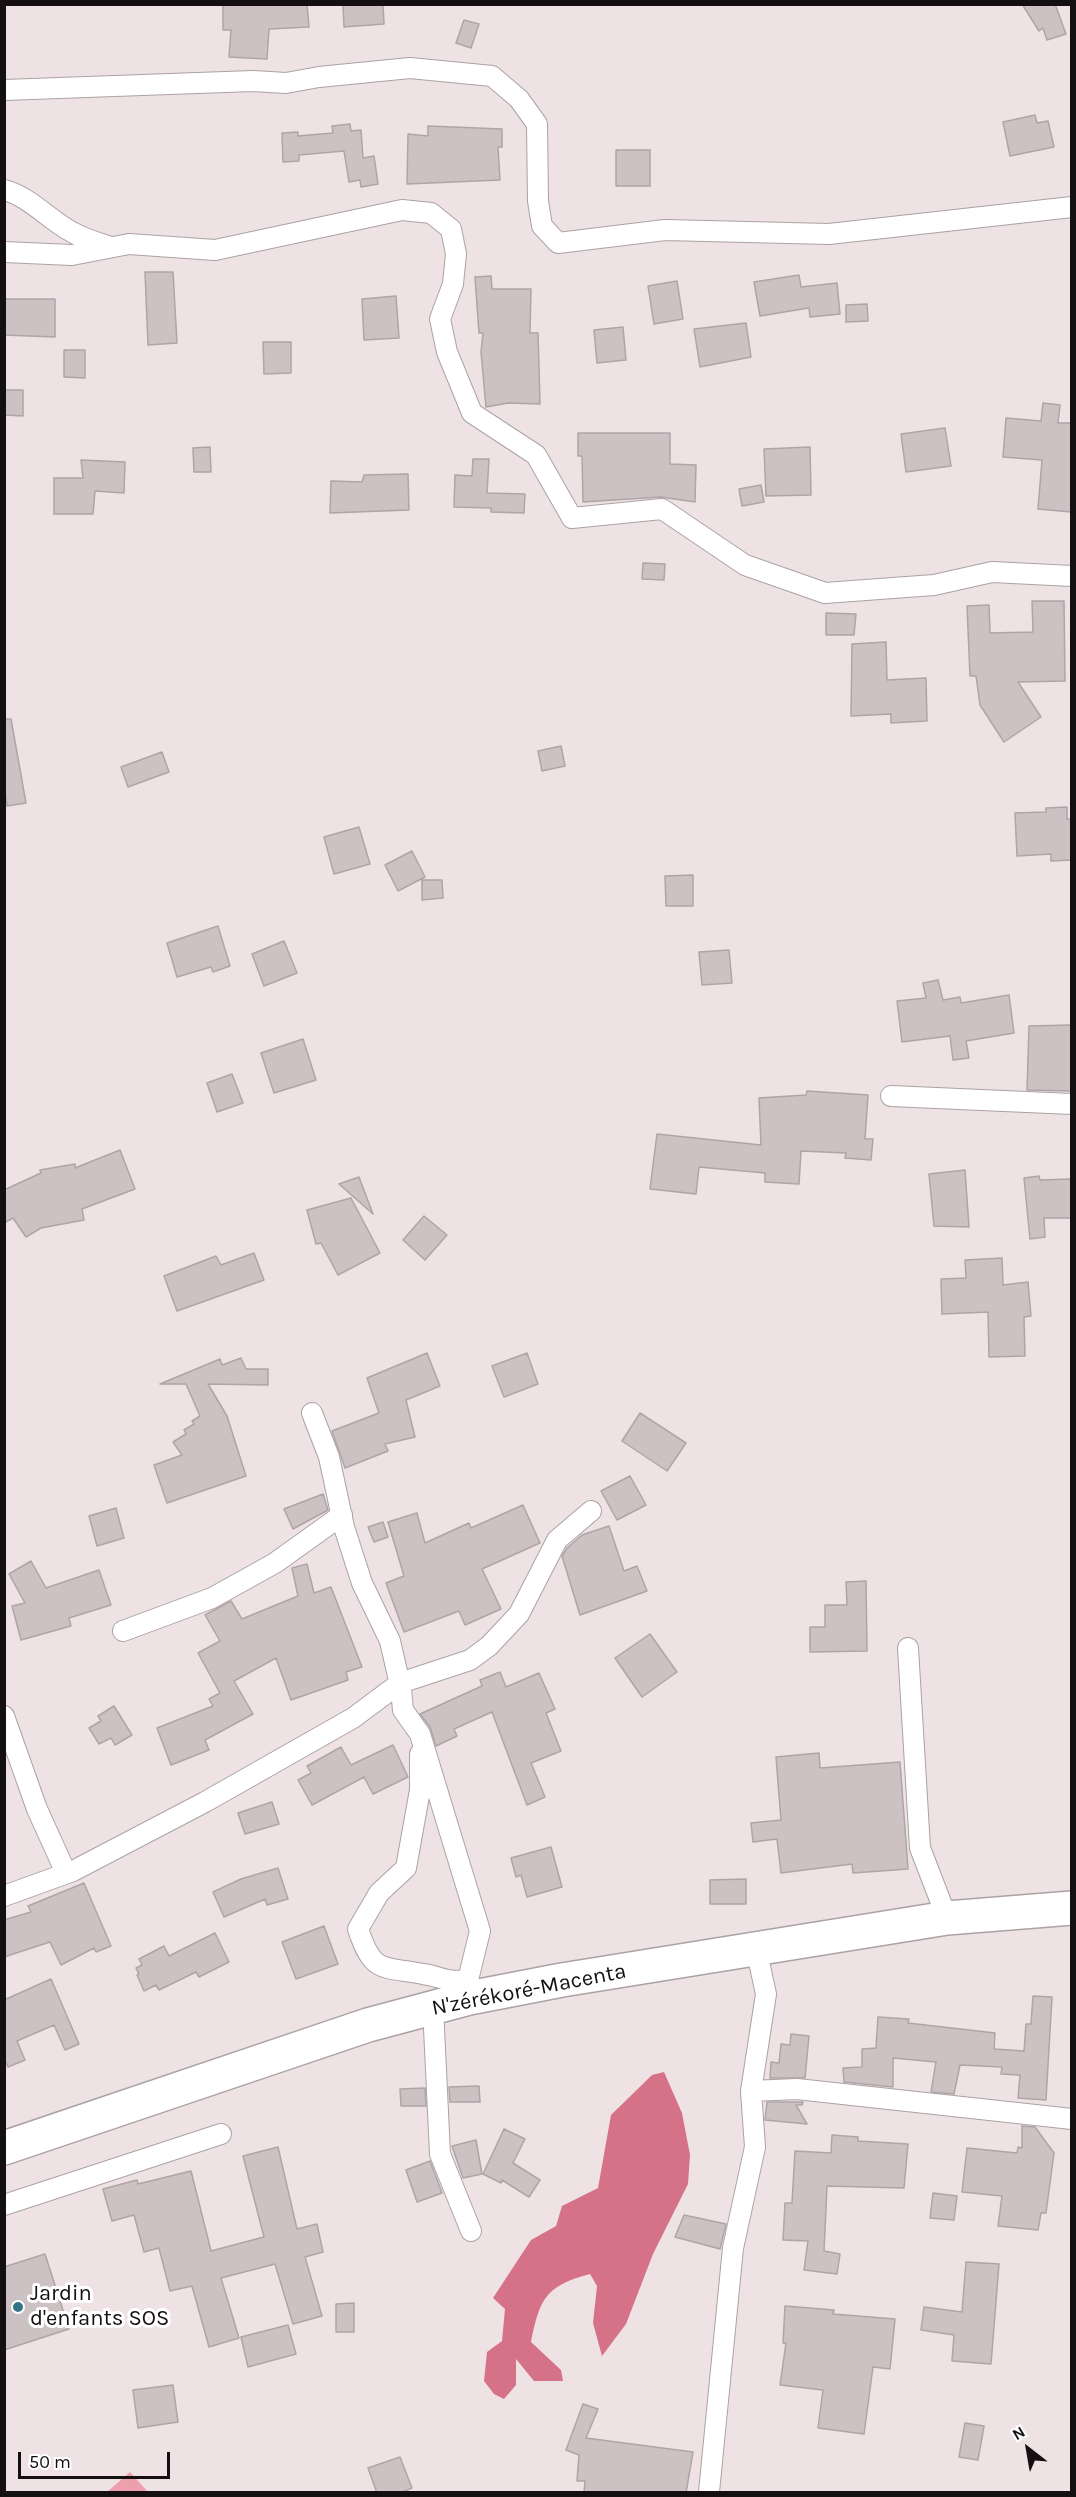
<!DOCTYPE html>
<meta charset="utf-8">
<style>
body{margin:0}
#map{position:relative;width:1076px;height:2497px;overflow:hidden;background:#eee2e4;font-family:Karla,sans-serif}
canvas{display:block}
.frame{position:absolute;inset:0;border:6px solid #141011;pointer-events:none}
.north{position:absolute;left:998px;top:2419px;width:60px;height:60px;-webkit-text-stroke:4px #fff;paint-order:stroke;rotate:329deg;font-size:16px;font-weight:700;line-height:24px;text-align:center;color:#141011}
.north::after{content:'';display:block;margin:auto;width:21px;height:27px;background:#141011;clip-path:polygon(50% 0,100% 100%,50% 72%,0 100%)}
.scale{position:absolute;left:18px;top:2452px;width:152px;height:27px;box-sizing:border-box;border:3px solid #141011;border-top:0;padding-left:8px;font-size:18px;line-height:21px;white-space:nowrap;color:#141011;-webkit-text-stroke:4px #fff;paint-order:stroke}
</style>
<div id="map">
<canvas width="1076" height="2497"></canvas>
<div class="frame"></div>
<div class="north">N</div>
<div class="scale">50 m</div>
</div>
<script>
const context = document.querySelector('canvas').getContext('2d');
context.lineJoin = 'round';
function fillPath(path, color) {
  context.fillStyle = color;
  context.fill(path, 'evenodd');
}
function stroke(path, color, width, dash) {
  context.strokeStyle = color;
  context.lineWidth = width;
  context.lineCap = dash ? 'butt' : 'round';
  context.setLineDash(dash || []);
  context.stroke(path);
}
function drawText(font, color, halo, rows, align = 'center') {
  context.font = font + ' Karla,sans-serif';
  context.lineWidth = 6;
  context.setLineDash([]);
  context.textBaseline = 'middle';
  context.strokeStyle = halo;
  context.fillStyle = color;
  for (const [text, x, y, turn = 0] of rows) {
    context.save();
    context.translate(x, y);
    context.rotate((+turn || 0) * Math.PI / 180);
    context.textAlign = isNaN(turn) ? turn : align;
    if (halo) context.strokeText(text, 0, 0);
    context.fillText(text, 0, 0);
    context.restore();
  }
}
fillPath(new Path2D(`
 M130,2472L148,2492H107Z`), '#ee9fae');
fillPath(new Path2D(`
 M664,2072L682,2113L690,2155L688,2184L653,2254L626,2324L602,2356L593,2323L597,2286L590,2274C545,2286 540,2299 531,2342L561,2370L563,2381H534L516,2359V2385L504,2399L494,2394L484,2381L487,2352L502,2341L505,2309L493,2298L531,2240L556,2226L562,2206L598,2188L611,2115L652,2075Z`), '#d67287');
const building = new Path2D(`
 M223,4H307L309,27L269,29L267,59L229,57L231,30H223Z
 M343,4H383L384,24L344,27Z
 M1022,4H1055L1066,34L1047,40L1043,28L1039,31Z
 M464,20L479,24L471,48L456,43Z
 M1035,115L1037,123L1048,121L1054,147L1010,156L1003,122Z
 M350,124L351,131L361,130L363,158L374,156L378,184L361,187L360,180L349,182L344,151L299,155V161L283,162L282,133L298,132V136L333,133L332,126Z
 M428,126L502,129V147H498L500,180L407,184L408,134L428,136Z
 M616,150H650V186H616Z
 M145,272H173L177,343L148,345Z
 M799,275L801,287L837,283L840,314L810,317L809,308L760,316L754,282Z
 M491,276L492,289H531L530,333H538L540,404L508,403L486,407L481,352L483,333H479L475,277Z
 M677,281L683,319L654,324L648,286Z
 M396,296L399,338L364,340L362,299Z
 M4,299H55V337L4,335Z
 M867,304L868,321L846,322V305Z
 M746,323L751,357L700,367L694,329Z
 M623,327L626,360L597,363L594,330Z
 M263,342H291V373L264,374Z
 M64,350H85V378L64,377Z
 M4,390H23V416L4,415Z
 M1043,403L1060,405L1058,423H1071V512L1038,509L1042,460L1003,457L1006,418L1041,421Z
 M945,428L951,466L906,472L901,434Z
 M578,433H670V464L696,465L695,502L661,497L583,502L582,456H578Z
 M210,447L211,472H194L193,448Z
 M810,447L811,495L766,496L764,449Z
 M473,459H489L487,493L525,494L524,513L491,512V508L454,507L455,475L472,476Z
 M81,460L125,462L124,493L95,491L93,514H54V478H83Z
 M408,474L409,510L330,513L331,481L362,482L364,475Z
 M761,485L764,502L742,506L739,489Z
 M643,563L665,564L664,580L642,579Z
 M1032,601H1064L1065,681L1018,682L1041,717L1004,742L980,705L976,676H970L967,606L989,605L990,633L1033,632Z
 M826,613L856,614L854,635H826Z
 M886,642L887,680L926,678L927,721L891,723V714L851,716L852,644Z
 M4,719H11L26,803L7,806L4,783Z
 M561,746L565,766L542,771L538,751Z
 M162,752L169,772L128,787L121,767Z
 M1067,807V819H1071V860L1051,861V854L1017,856L1015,813L1046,812V808Z
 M359,827L370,864L334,874L324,837Z
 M412,851L425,877L398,891L385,865Z
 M693,875V906H666L665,876Z
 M422,880H442L443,898L422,900Z
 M218,926L230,966L213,972L211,967L177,977L167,943Z
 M284,941L297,973L264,986L252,954Z
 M729,950L732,983L702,985L699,952Z
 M938,980L943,1000L960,997L961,1003L1009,995L1014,1033L966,1041L969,1058L953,1060L950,1036L902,1042L897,1001L926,998L923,983Z
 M1071,1025V1091L1027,1090L1029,1026Z
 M303,1039L316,1080L274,1093L261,1053Z
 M232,1074L243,1103L217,1112L207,1083Z
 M807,1091L868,1095L865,1139H873L871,1160L845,1158L846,1153L801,1151L799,1184L765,1182V1173L699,1167L696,1194L650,1189L657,1134L761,1145L759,1098L806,1095Z
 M120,1150L135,1189L82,1209L84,1220L41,1228L26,1237L13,1218L4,1223V1190L41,1173L40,1170L75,1164V1168Z
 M965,1170L969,1227L934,1226L929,1174Z
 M1039,1176L1040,1180L1071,1179V1218H1044L1045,1237L1030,1239L1024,1178Z
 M359,1177L373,1214L339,1184Z
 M351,1198L380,1253L338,1275L321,1243L316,1244L307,1210Z
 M424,1216L447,1235L425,1260L403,1240Z
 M254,1253L264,1280L177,1311L164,1276L216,1256L221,1265Z
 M1002,1258L1003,1285L1028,1282L1031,1316L1024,1317L1025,1356L989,1357L988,1312L942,1314L941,1279L966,1278L965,1260Z
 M427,1353L440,1386L406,1400L415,1437L385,1444L388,1451L345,1468L332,1431L379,1413L367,1378Z
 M527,1353L538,1384L504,1397L492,1366Z
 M241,1358L246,1369H268V1385L208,1384L227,1416L246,1476L167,1503L154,1465L182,1455L173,1442L186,1434L184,1430L194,1424L192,1421L200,1416L186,1384H160L220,1359L222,1365Z
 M640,1413L686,1443L667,1471L622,1441Z
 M630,1476L646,1505L617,1520L601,1491Z
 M323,1494L328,1510L293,1529L284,1509Z
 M523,1505L540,1543L482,1569L501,1609L465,1625L459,1611L404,1632L386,1583L404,1576L388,1522L417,1513L425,1543L469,1523L471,1528Z
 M116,1508L124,1538L97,1546L89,1516Z
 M383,1522L388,1537L374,1542L368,1527Z
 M609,1526L624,1571L637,1566L647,1591L580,1615L562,1556L567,1548L582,1535Z
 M31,1561L46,1588L99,1570L111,1605L69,1618L71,1626L21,1640L12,1606L25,1603L9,1574Z
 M307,1564L314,1593L331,1587L362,1667L346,1672L348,1680L291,1700L276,1658L234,1681L253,1714L205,1740L209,1750L171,1765L157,1728L213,1706L209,1699L220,1693L198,1653L220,1641L205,1615L231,1601L242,1619L298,1596L292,1568Z
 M866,1581L867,1651L810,1652V1627H825V1605H847L846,1582Z
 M650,1634L677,1672L642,1697L615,1658Z
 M500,1672L506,1687L539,1673L555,1709L546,1713L561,1751L531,1763L545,1797L527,1805L492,1712L454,1729L457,1736L436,1746L430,1727L420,1714L482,1686L480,1680Z
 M114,1706L132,1735L115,1745L111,1738L99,1744L89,1728L101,1721L98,1716Z
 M393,1745L408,1777L373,1794L364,1777L312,1805L298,1780L311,1773L307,1766L341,1747L351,1765Z
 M819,1753L820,1768L900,1762L908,1869L853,1873L852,1864L781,1873L777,1839L753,1842L751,1823L781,1820L776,1757Z
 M272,1802L279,1824L245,1834L238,1813Z
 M551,1847L562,1887L527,1897L521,1875L516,1877L511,1858Z
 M278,1868L288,1899L267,1905L265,1899L224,1917L213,1892L241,1879Z
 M746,1879V1904H710V1880Z
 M84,1883L111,1946L96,1952L94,1948L61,1965L50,1942L4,1957V1920L31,1912L28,1906Z
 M324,1926L338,1964L296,1979L282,1942Z
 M215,1933L229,1962L199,1977L196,1972L159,1990L156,1985L144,1991L137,1975L139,1974L136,1968L142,1965L139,1959L164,1946L169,1956Z
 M51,1979L79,2044L65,2050L54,2025L17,2041L25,2060L8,2067L4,2058V2000Z
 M1033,1996L1052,1997L1046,2100L1018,2098L1020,2075L1001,2074L1002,2067L960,2065L954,2094L931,2092L936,2062L893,2058V2087L844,2082L843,2068L862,2067V2049L876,2048L878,2017L909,2019L908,2023L995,2033L994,2049L1024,2051L1026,2024H1031Z
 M791,2034L809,2036L805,2078H770L771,2062L779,2063L781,2044L790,2045Z
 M479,2086L480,2102H450L449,2087Z
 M425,2088L426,2106H401L400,2089Z
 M767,2102H803L802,2105H796L807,2124L765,2120Z
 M1022,2126L1035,2127L1054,2153L1046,2213H1041L1038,2230L998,2226L1002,2196L962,2192L967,2148L1017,2153L1018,2147L1022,2148Z
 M504,2129L525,2139L513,2163L540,2180L529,2197L502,2180L501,2183L483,2174Z
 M832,2135L858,2137V2141L908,2144L904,2188L827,2186L824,2251L840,2254L837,2274L804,2270L808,2241L783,2240L785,2203H792L795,2151L831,2153Z
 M476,2140L482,2174L463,2178L452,2146Z
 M278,2147L297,2229L317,2224L323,2252L305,2257L322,2316L293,2324L275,2264L221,2278L239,2338L209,2347L192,2286L170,2291L159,2248L144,2252L134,2215L112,2221L103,2189L137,2180L138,2184L191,2171L211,2251L264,2237L243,2156Z
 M430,2161L442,2193L417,2202L406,2170Z
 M933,2193L957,2196L954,2220L930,2218Z
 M684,2215L726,2224L720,2249L675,2237Z
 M45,2254L69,2329L4,2350V2267Z
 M966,2262L999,2264L991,2364L952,2361L954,2335L921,2330L924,2307L962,2312Z
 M354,2303V2332H336V2304Z
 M785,2306L834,2310L833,2314L895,2319L890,2369L873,2367L864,2434L818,2428L823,2390L780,2385L786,2343H783Z
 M288,2325L296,2354L248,2367L241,2337Z
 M173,2385L178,2422L138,2428L133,2390Z
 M583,2404L598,2409L586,2438L693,2452L686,2493H584L585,2481H577L579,2455L566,2450Z
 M965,2423L984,2426L978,2460L959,2457Z
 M400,2457L412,2488L400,2493H377L368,2468Z`);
fillPath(building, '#cdc2c3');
stroke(building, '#afa4a6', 1.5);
const street = new Path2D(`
 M4,90L253,81L286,83L319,77L410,68L492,76L519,99L537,124L538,201L542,226L558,243L665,230L829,234L1072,207
 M4,190C29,196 49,220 72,232C84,239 98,243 111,247
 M4,252L72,255L129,244L215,250L402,210L431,213L451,229L456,254L453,284L440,319L447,352L472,413L536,455L572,518L662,509L745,565L825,593L934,585L992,572L1072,576
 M891,1096L1072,1104
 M312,1413L329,1457L344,1527L362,1583L390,1641L401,1689L403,1710L420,1734L480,1931L468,1980L469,1998
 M123,1631L212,1598L275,1563L342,1515
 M908,1648L920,1848L947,1918
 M4,1716L37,1809L66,1873
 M420,1754V1790L406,1868L379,1893L358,1929C373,1974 381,1966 423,1974C443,1977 445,1983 468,1980
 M4,1896L73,1871L205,1802L353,1718L400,1683L470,1660L489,1646L519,1614L557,1540L591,1511
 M433,2007L440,2154L471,2231
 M751,2091L766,1994L756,1948
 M4,2205L221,2134
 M709,2492L733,2248L755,2147L751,2091L797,2089L1072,2119`);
const highway = new Path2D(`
 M4,2148L368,2025L469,1998L562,1980L947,1918L1072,1908`);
stroke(street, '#aca2a3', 22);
stroke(highway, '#aca2a3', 36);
stroke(street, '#fff', 20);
stroke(highway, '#fff', 33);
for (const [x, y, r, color] of [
 [18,2307,6,"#327486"]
]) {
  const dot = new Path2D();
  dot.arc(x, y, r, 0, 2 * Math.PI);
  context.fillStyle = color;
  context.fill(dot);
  stroke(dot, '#fff', 2);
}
drawText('22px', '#141011', '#fff', [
 ["N'zérékoré-Macenta",529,1990,-11]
]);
drawText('22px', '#141011', '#fff', [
 ["Jardin",30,2294],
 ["d'enfants SOS",30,2319]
], 'left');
</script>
